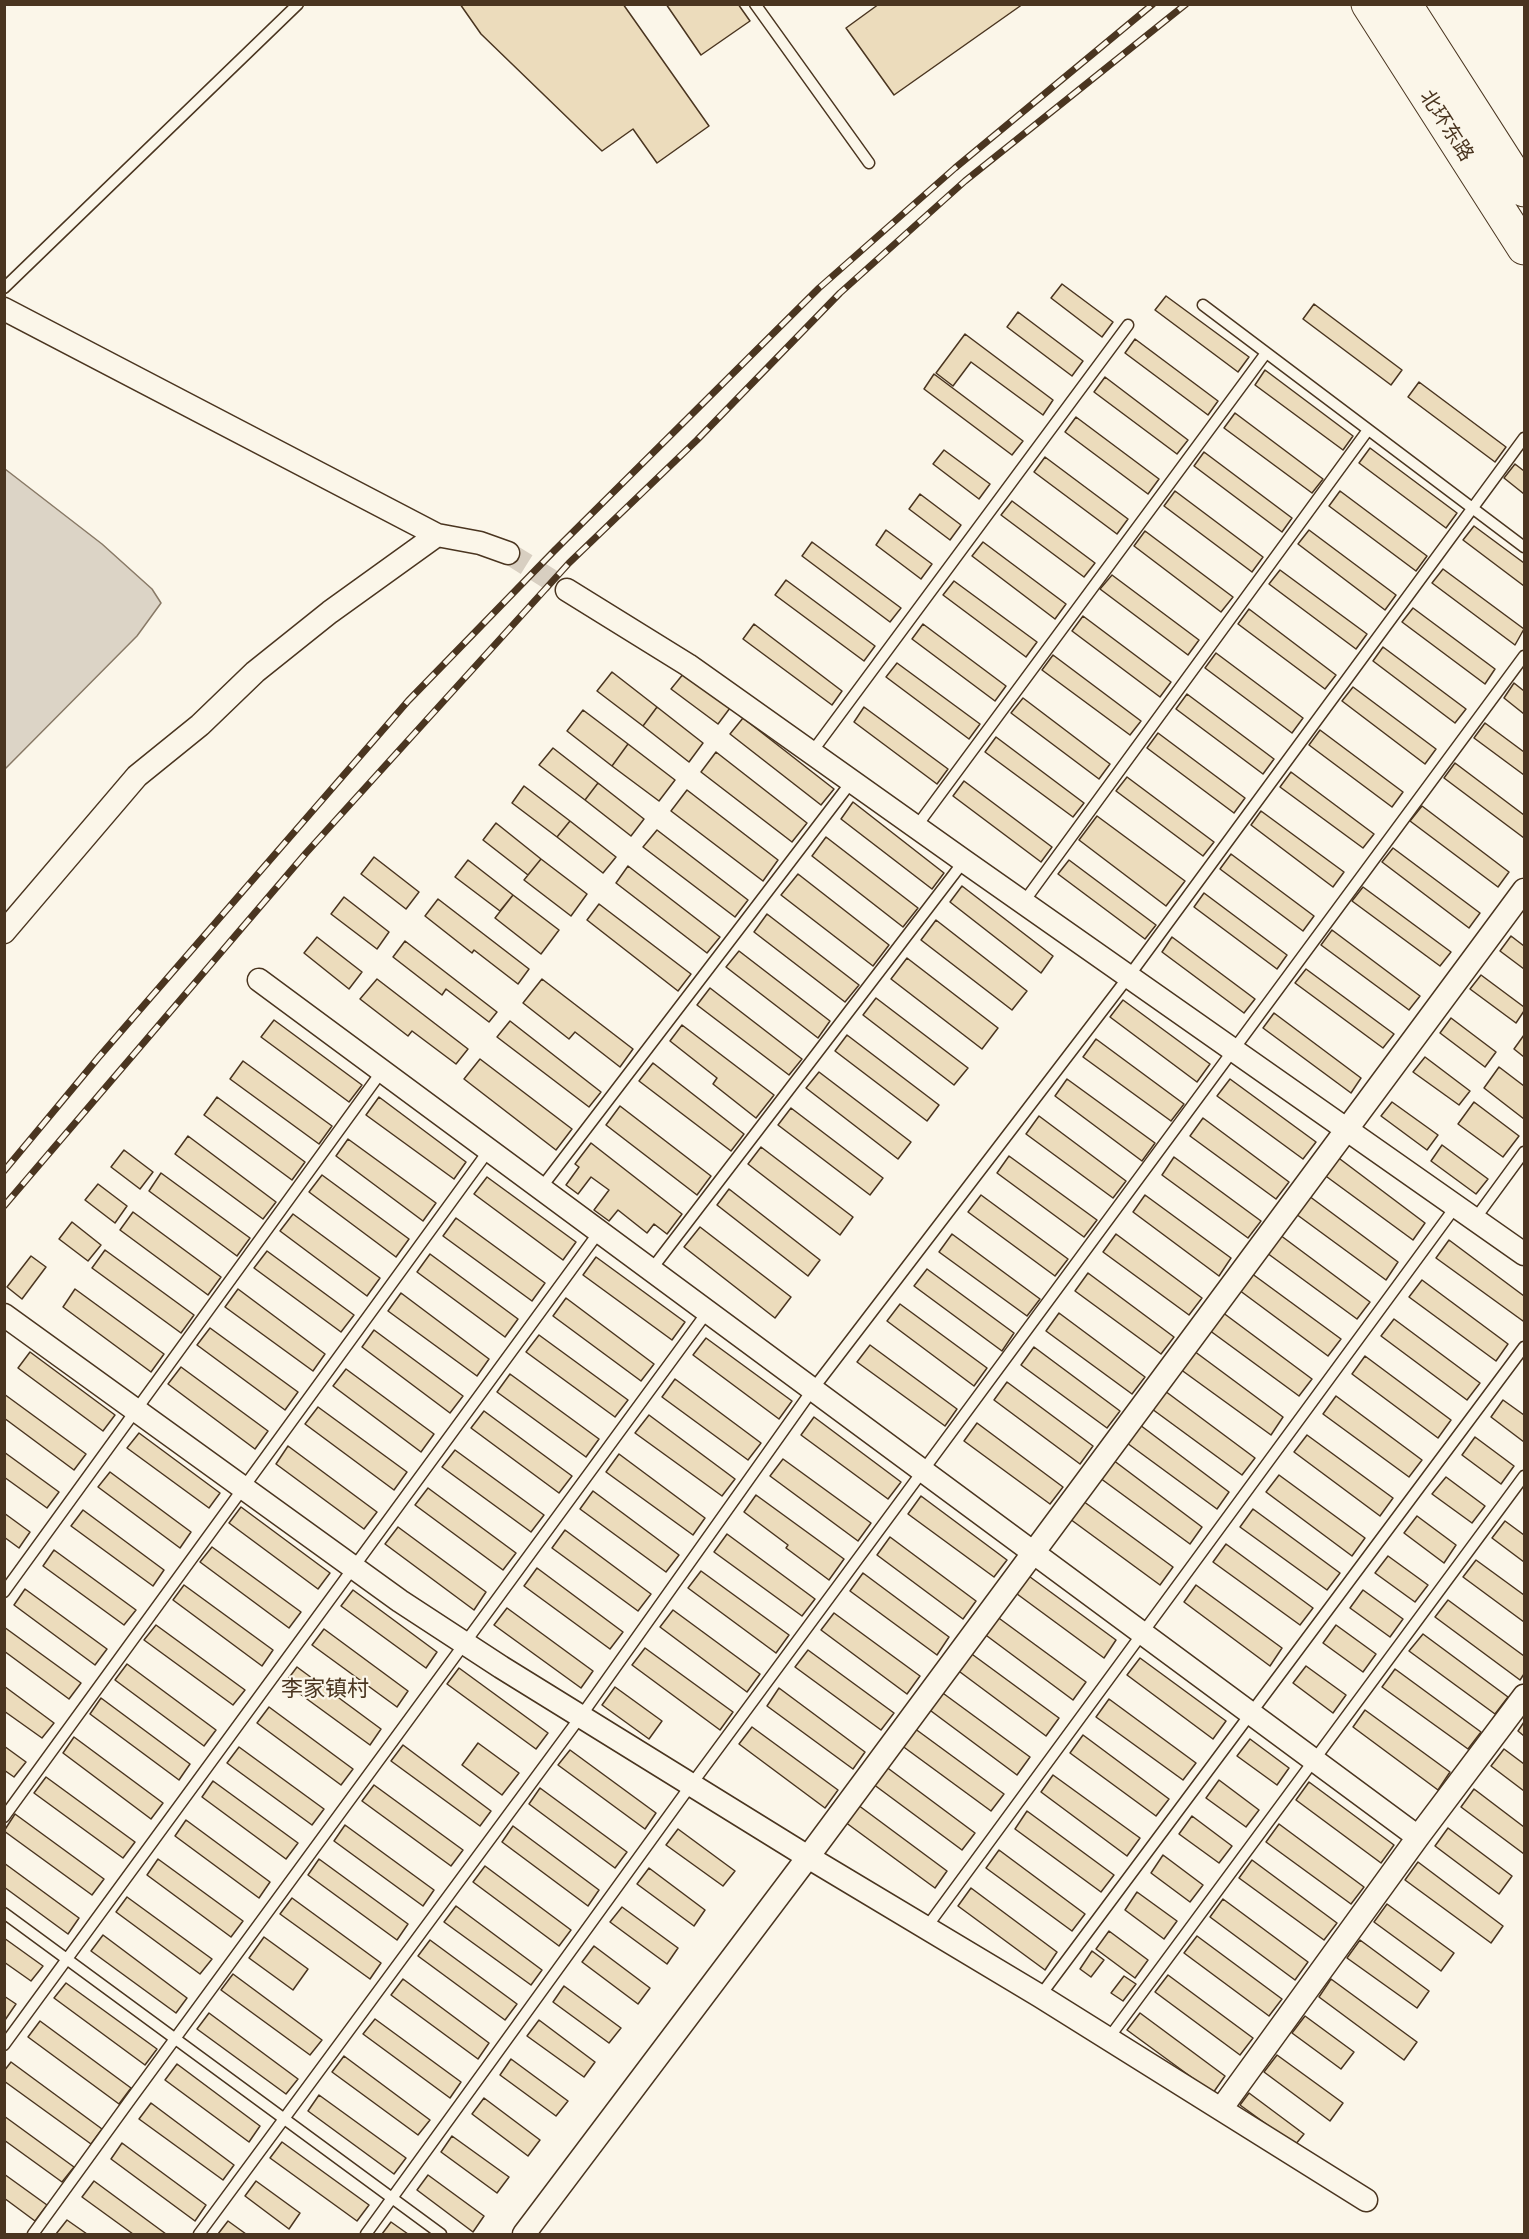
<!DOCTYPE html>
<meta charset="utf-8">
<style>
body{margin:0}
#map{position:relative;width:1529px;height:2239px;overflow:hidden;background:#fbf6e9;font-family:"Fira Sans Condensed",sans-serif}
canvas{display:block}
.frame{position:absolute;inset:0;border:6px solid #4a3520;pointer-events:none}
</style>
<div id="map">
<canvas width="1529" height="2239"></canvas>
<div class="frame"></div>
</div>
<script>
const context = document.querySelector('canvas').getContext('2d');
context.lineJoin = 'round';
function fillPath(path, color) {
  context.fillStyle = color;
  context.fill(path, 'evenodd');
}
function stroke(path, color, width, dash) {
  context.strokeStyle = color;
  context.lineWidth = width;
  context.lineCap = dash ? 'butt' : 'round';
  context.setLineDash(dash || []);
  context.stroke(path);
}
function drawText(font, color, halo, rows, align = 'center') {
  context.font = font + ' "Fira Sans Condensed","Noto Sans SC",sans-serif';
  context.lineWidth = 4.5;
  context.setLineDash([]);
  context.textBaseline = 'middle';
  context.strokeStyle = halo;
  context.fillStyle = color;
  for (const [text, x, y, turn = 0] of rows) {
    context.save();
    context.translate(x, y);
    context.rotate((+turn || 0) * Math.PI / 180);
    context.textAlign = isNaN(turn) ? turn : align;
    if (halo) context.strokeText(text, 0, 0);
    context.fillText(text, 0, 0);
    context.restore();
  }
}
const water = new Path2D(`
 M5,469L102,544L152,589L161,603L137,636L5,769Z`);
fillPath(water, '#dcd4c6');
stroke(water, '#887966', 1.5);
const building = new Path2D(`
 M460,4H623L709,126L657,163L633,129L602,151L481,34Z
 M666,4H738L750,21L701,55Z
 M879,4H1023L894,95L846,28Z
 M1062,284L1113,322L1102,337L1051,298Z
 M1166,296L1249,357L1238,372L1155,310Z
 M1314,304L1402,370L1391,385L1303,319Z
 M1018,312L1083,361L1072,376L1007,327Z
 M965,334L1053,400L1043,415L971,362L953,386L936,373Z
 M1135,339L1218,401L1208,415L1125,353Z
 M1265,370L1353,436L1343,450L1255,385Z
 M934,374L1023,441L1012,455L924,389Z
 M1105,377L1188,440L1177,454L1094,392Z
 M1419,382L1506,447L1495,462L1408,397Z
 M1235,413L1323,479L1312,493L1224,428Z
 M1076,417L1159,479L1148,494L1065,432Z
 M1370,448L1457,513L1446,528L1359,463Z
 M944,450L990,484L979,499L933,464Z
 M1204,452L1292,518L1282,532L1194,466Z
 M1045,457L1128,519L1117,534L1034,472Z
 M1515,464L1524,471V494L1504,478Z
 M1175,491L1263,557L1252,572L1164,506Z
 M1340,491L1427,556L1416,571L1329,506Z
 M920,494L961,525L950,540L909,509Z
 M1012,501L1095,563L1084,577L1001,515Z
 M1474,526L1524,563V586L1463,540Z
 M886,530L932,564L921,579L876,545Z
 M1309,530L1396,595L1385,610L1298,544Z
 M1145,531L1233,597L1221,612L1134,546Z
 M812,542L901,608L890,622L802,556Z
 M983,542L1066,604L1055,619L972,556Z
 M1443,569L1524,629L1515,645L1432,583Z
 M1280,570L1367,634L1356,649L1269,584Z
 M1112,575L1199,640L1188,655L1100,589Z
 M786,580L875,646L864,661L775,595Z
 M954,581L1037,642L1026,657L943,595Z
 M1413,608L1495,669L1485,684L1402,622Z
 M1249,609L1336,675L1325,689L1238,624Z
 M1083,616L1171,682L1160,697L1072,631Z
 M754,624L842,691L832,705L743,639Z
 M923,624L1006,686L995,701L912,639Z
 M1383,647L1466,709L1455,723L1373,661Z
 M1216,653L1303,718L1292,733L1205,668Z
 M1053,655L1141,721L1130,735L1042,670Z
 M897,663L980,724L969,739L886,677Z
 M612,672L657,707L643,726L597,691Z
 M684,673L730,708L718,724L671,689Z
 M1514,683L1524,691V714L1504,698Z
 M1353,687L1436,749L1425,764L1342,701Z
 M1187,694L1274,759L1263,774L1176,709Z
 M1023,698L1110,764L1099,779L1011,713Z
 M657,707L703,743L689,762L643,726Z
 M864,707L948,769L937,784L854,722Z
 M583,710L628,744L612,766L567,731Z
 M743,718L834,789L821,805L730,734Z
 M1485,723L1524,752V775L1474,738Z
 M1320,730L1403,792L1392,807L1309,745Z
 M1158,733L1245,798L1234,813L1147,748Z
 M996,737L1084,803L1073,817L985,752Z
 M628,744L675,780L659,801L612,766Z
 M553,748L598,783L585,800L539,765Z
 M716,752L807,823L792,842L701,772Z
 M1455,763L1524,815V838L1444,778Z
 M1291,772L1374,834L1363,848L1280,787Z
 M1127,777L1214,842L1203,856L1116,791Z
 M964,781L1052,847L1041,862L953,796Z
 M598,783L644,819L631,836L585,800Z
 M524,786L570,821L557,837L512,803Z
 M687,790L778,860L763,881L671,811Z
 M853,802L944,873L932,889L841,819Z
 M1422,806L1509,872L1498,887L1410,821Z
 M1261,811L1344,872L1333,887L1251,825Z
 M1097,816L1185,881L1166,906L1079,840Z
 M570,821L616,857L603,873L557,837Z
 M496,823L541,859L528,875L483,840Z
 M657,830L748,900L735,917L643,847Z
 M826,837L918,908L903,927L812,856Z
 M1393,848L1480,913L1469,928L1382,862Z
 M1231,854L1314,916L1303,931L1220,869Z
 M374,857L419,892L406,909L361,874Z
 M541,859L587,894L571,916L524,880Z
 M468,860L513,895L500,911L455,877Z
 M1069,860L1156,925L1145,939L1058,874Z
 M628,866L720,937L707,953L616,883Z
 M798,874L889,945L873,966L781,895Z
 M962,886L1053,956L1041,973L950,902Z
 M1363,887L1451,952L1440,966L1352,901Z
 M1204,893L1287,955L1277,969L1194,907Z
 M513,895L559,930L541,954L495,918Z
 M344,897L389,932L377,949L331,914Z
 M438,899L529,969L518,984L474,950L472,953L425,916Z
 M599,904L691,974L678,991L587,920Z
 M767,914L859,985L845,1002L754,932Z
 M936,920L1027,991L1012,1010L921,940Z
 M1332,930L1420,996L1409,1010L1321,945Z
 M1511,936L1524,946V969L1500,951Z
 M317,937L362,972L349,989L304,953Z
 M1172,937L1255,999L1244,1013L1162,952Z
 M405,941L497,1012L489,1022L446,989L442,995L393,957Z
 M739,951L830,1021L818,1038L726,967Z
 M907,958L998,1028L982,1049L891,979Z
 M1306,969L1394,1034L1383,1048L1295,983Z
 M1481,975L1524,1007V1011L1516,1023L1470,989Z
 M377,979L468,1049L456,1064L412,1031L408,1036L360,999Z
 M542,979L633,1049L620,1067L575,1032L569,1039L523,1003Z
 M710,988L802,1059L789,1075L697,1005Z
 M876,998L968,1068L954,1085L863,1015Z
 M1123,1000L1210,1064L1197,1082L1110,1017Z
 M1274,1013L1361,1078L1351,1093L1263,1028Z
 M1451,1018L1496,1052L1485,1067L1440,1033Z
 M274,1020L362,1085L349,1102L261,1037Z
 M510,1021L601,1092L589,1107L497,1037Z
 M682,1025L774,1095L756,1118L713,1084L717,1078L670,1041Z
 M847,1035L939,1105L927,1121L835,1051Z
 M1524,1035V1057L1514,1049Z
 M1096,1039L1184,1104L1171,1121L1083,1057Z
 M1425,1057L1470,1091L1459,1105L1413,1072Z
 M480,1059L572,1129L556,1150L464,1079Z
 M243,1061L332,1126L319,1144L230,1079Z
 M653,1063L744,1134L731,1151L639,1081Z
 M1499,1067L1524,1086V1119L1484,1088Z
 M819,1072L911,1142L898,1159L806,1088Z
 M1067,1079L1155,1143L1142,1161L1055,1096Z
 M1230,1079L1316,1142L1303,1159L1217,1096Z
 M217,1097L305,1162L292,1180L204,1115Z
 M379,1097L466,1162L454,1179L366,1115Z
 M1392,1102L1438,1135L1427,1150L1381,1116Z
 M1474,1102L1519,1136L1503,1157L1458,1124Z
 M620,1106L711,1176L697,1195L606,1125Z
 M791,1108L883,1178L870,1195L778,1125Z
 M1039,1116L1126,1181L1113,1198L1026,1134Z
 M1203,1118L1289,1182L1276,1199L1190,1136Z
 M188,1136L276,1202L263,1219L175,1154Z
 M348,1139L436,1203L423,1221L336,1156Z
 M591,1143L682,1214L667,1234L654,1224L647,1233L618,1210L609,1221L594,1210L609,1190L591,1177L578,1194L566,1185L579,1167L575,1164Z
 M1442,1145L1488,1179L1476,1194L1431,1161Z
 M761,1147L853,1217L840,1235L748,1164Z
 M124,1150L153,1172L140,1189L111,1167Z
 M1009,1156L1097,1220L1084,1237L997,1173Z
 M1336,1156L1425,1223L1413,1240L1323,1174Z
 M1174,1157L1261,1221L1248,1238L1162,1175Z
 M161,1173L250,1238L237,1256L149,1191Z
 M322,1175L409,1239L396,1257L309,1192Z
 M487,1177L576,1242L563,1260L474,1194Z
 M98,1184L127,1206L115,1223L85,1200Z
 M729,1189L820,1260L808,1276L717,1205Z
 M981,1195L1068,1259L1055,1276L968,1212Z
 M1145,1195L1231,1258L1219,1276L1133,1212Z
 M1309,1196L1398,1262L1386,1280L1296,1214Z
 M133,1212L221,1277L208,1295L120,1230Z
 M293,1214L380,1278L367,1296L280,1231Z
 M456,1218L545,1283L532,1301L443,1236Z
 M72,1222L101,1245L88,1261L59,1239Z
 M700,1227L791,1297L775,1318L684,1247Z
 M952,1234L1040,1299L1027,1316L939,1252Z
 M1116,1234L1202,1298L1189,1315L1103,1252Z
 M1280,1235L1370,1302L1357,1319L1267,1253Z
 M1449,1240L1524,1296V1319L1523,1321L1436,1258Z
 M105,1250L194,1315L181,1333L92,1268Z
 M267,1251L354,1315L341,1332L254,1268Z
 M430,1254L518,1319L505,1337L417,1272Z
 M31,1256L46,1267L22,1299L7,1287Z
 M596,1257L685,1322L672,1340L583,1275Z
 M927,1269L1014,1333L1002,1351L914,1286Z
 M1088,1273L1174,1337L1161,1354L1075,1291Z
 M1251,1273L1341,1339L1328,1356L1239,1290Z
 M1422,1280L1508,1344L1496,1361L1409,1297Z
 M75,1289L164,1354L151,1372L63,1307Z
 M238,1289L325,1354L313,1371L225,1307Z
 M401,1293L489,1359L477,1376L388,1311Z
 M566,1298L654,1364L641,1381L553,1316Z
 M900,1304L987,1368L974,1386L887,1321Z
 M1222,1312L1312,1379L1299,1396L1209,1330Z
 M1059,1313L1145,1377L1132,1394L1046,1331Z
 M1394,1319L1480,1383L1467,1400L1381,1336Z
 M210,1328L298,1392L285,1410L197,1345Z
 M374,1330L463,1396L450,1413L362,1347Z
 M539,1335L628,1400L615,1417L526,1352Z
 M706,1338L792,1401L779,1419L693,1355Z
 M870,1345L957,1409L945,1426L857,1362Z
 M1034,1347L1120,1411L1107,1428L1021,1365Z
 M1194,1351L1283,1417L1271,1435L1180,1369Z
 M30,1352L115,1415L103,1431L18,1368Z
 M1365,1356L1451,1420L1438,1438L1352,1374Z
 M181,1367L268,1431L255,1449L168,1384Z
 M346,1369L434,1434L421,1452L333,1386Z
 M510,1374L599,1439L586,1457L497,1392Z
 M675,1379L761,1443L748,1460L662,1397Z
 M1007,1382L1093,1446L1080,1464L994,1400Z
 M1165,1391L1255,1458L1242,1475L1152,1409Z
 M4,1394L86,1454L74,1470L4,1418Z
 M1336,1396L1422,1460L1409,1477L1323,1414Z
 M1503,1400L1524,1415V1442L1491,1417Z
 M318,1407L407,1472L394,1490L305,1424Z
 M484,1411L572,1476L559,1493L471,1428Z
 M649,1415L735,1479L722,1496L635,1433Z
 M814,1417L901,1482L888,1499L801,1435Z
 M977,1423L1063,1487L1050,1504L964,1441Z
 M1140,1425L1229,1492L1217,1509L1127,1443Z
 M139,1433L220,1493L209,1508L127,1448Z
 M1307,1435L1393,1498L1380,1516L1294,1452Z
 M1475,1437L1514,1466L1501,1484L1462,1455Z
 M288,1446L377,1512L364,1529L276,1464Z
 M455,1450L544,1515L531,1532L442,1467Z
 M4,1452L59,1492L47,1508L4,1477Z
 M619,1454L705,1518L693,1535L606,1472Z
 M783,1459L871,1523L858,1541L770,1476Z
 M1113,1460L1202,1527L1190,1544L1100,1478Z
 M110,1472L191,1532L180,1548L98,1487Z
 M1279,1475L1365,1538L1352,1556L1266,1492Z
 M1446,1477L1485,1506L1472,1523L1432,1494Z
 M428,1488L516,1553L503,1570L415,1505Z
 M593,1491L679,1555L666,1572L580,1509Z
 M756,1495L844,1559L829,1580L786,1548L788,1545L744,1512Z
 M921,1496L1007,1560L994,1577L908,1514Z
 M1083,1501L1173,1567L1160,1585L1070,1519Z
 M241,1507L330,1573L318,1589L229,1523Z
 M1253,1509L1340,1573L1327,1590L1240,1527Z
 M83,1510L164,1570L153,1586L71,1526Z
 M4,1513L30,1532L19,1548L4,1537Z
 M1417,1516L1456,1545L1444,1563L1404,1533Z
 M1505,1521L1524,1535V1562L1492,1538Z
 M398,1527L486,1592L474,1610L385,1544Z
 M565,1530L651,1594L638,1611L552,1548Z
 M727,1534L815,1599L802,1616L714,1552Z
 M890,1537L976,1601L963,1619L877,1555Z
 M1226,1544L1313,1608L1300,1625L1213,1562Z
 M212,1547L301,1612L289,1628L200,1562Z
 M54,1550L136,1610L124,1625L43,1566Z
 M1388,1556L1428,1585L1415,1602L1375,1573Z
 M1476,1560L1524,1595V1622L1463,1577Z
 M537,1568L623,1632L610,1649L524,1586Z
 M701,1571L789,1635L776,1653L688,1588Z
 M863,1573L949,1637L937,1655L850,1591Z
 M1026,1574L1116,1640L1104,1658L1013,1591Z
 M184,1585L273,1650L262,1666L173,1600Z
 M1196,1585L1282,1648L1270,1666L1184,1602Z
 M25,1589L107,1649L95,1665L14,1605Z
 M353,1590L437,1652L426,1668L341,1606Z
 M1363,1590L1403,1619L1390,1637L1350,1608Z
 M1448,1600L1524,1656V1674L1520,1680L1435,1617Z
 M507,1608L593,1671L581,1688L494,1625Z
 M673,1610L760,1674L747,1692L660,1627Z
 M834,1613L920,1676L907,1694L821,1630Z
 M996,1616L1086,1682L1073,1700L983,1633Z
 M156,1625L245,1690L233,1705L144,1640Z
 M1336,1625L1376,1654L1363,1672L1323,1643Z
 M4,1627L81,1683L69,1699L4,1651Z
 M324,1629L408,1691L397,1707L312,1645Z
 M1423,1634L1508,1697L1495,1714L1409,1651Z
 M645,1648L733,1712L720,1730L632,1665Z
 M808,1650L894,1713L881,1730L795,1667Z
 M969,1652L1059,1718L1046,1736L956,1669Z
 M1140,1658L1226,1721L1213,1739L1127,1675Z
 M127,1664L216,1730L204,1746L115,1680Z
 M1306,1666L1346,1695L1333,1713L1293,1683Z
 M297,1667L381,1729L370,1745L285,1683Z
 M459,1668L548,1733L536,1749L447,1684Z
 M1395,1669L1481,1732L1468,1749L1382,1687Z
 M4,1686L54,1723L42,1738L4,1711Z
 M615,1687L662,1721L649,1739L602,1705Z
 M779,1688L865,1752L853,1769L767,1706Z
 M940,1691L1030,1757L1017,1775L927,1708Z
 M101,1698L190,1764L179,1780L90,1714Z
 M1109,1699L1196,1763L1183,1780L1096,1717Z
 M269,1707L353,1769L341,1785L257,1723Z
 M1365,1710L1450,1772L1438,1790L1353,1727Z
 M1524,1722V1736L1518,1731Z
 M752,1727L838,1790L825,1808L739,1744Z
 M914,1728L1004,1794L991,1811L901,1745Z
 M1083,1735L1169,1799L1156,1816L1070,1753Z
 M74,1737L163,1803L151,1819L63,1753Z
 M1250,1739L1289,1768L1277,1785L1237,1756Z
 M478,1743L519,1773L502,1795L462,1765Z
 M403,1745L491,1811L480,1826L391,1761Z
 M4,1746L26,1762L14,1777L4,1770Z
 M239,1747L324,1809L312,1825L227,1763Z
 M1504,1749L1524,1764V1791L1491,1766Z
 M570,1750L656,1813L645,1829L558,1765Z
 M885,1766L975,1833L962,1850L873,1784Z
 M1053,1775L1140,1838L1127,1856L1041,1792Z
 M46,1777L135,1842L123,1858L34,1793Z
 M1219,1780L1259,1810L1246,1827L1206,1798Z
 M213,1781L298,1843L286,1859L202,1797Z
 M1309,1782L1394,1845L1381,1863L1296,1800Z
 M374,1785L463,1850L451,1866L362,1801Z
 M540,1788L627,1852L615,1868L529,1804Z
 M1474,1789L1524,1827V1854L1461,1807Z
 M858,1805L947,1871L935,1888L845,1822Z
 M1027,1811L1114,1875L1101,1892L1015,1829Z
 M15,1814L104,1879L92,1895L4,1831Z
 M1192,1816L1232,1846L1219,1863L1179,1834Z
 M186,1820L270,1882L259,1898L175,1836Z
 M1279,1824L1364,1887L1351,1904L1266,1842Z
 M345,1825L434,1890L423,1906L334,1841Z
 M513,1826L599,1890L588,1906L502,1842Z
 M1448,1828L1512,1876L1499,1894L1435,1846Z
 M678,1829L735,1871L723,1886L666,1845Z
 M999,1850L1085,1914L1072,1931L986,1868Z
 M1163,1855L1203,1885L1190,1902L1151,1873Z
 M158,1859L243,1921L231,1937L147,1875Z
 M319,1859L408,1924L397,1940L308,1875Z
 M1252,1860L1337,1923L1324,1940L1239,1878Z
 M1418,1862L1503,1926L1491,1943L1405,1880Z
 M4,1863L79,1918L68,1934L4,1887Z
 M485,1866L571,1930L559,1946L473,1882Z
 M649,1868L705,1910L694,1926L637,1884Z
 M971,1888L1057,1952L1045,1970L958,1906Z
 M1137,1892L1177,1921L1164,1939L1125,1910Z
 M127,1897L212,1959L200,1974L116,1912Z
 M292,1898L381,1963L370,1979L280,1914Z
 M1223,1899L1308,1962L1295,1980L1210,1917Z
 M1387,1904L1454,1953L1441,1971L1374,1922Z
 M456,1906L542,1970L531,1985L444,1922Z
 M622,1907L678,1948L667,1964L610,1922Z
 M1109,1931L1148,1960L1135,1978L1096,1949Z
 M103,1935L187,1998L176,2013L91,1951Z
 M1197,1936L1282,1999L1269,2016L1184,1953Z
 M264,1937L308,1969L293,1990L249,1958Z
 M4,1938L43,1966L31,1981L4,1962Z
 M430,1940L517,2004L505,2020L418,1956Z
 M1360,1940L1429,1991L1417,2008L1347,1958Z
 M594,1946L650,1988L638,2004L582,1962Z
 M1092,1951L1104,1960L1091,1977L1080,1969Z
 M233,1974L322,2040L310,2055L221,1990Z
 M1168,1975L1253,2038L1240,2055L1155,1992Z
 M1124,1976L1136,1984L1123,2001L1111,1993Z
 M403,1979L489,2043L478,2059L391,1995Z
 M1331,1979L1417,2042L1404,2060L1319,1997Z
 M66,1983L157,2049L145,2065L54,1998Z
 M564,1986L621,2028L609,2043L553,2002Z
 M4,1996L16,2004L5,2020H4Z
 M209,2013L298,2079L286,2094L197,2029Z
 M1140,2013L1225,2076L1213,2093L1127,2030Z
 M1305,2016L1354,2052L1341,2069L1292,2033Z
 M375,2019L461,2082L450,2098L363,2034Z
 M539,2020L595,2062L584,2077L527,2036Z
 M40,2021L131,2088L119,2104L28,2037Z
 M1277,2055L1343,2103L1330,2121L1264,2072Z
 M344,2056L430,2120L418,2135L332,2072Z
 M511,2059L568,2101L556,2116L500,2075Z
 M11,2062L102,2129L91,2144L4,2081V2071Z
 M177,2064L260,2126L249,2142L165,2080Z
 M1249,2093L1304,2134L1295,2145L1240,2105Z
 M319,2095L406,2158L394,2174L308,2111Z
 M484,2098L540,2140L528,2156L472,2114Z
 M151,2103L234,2165L223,2180L139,2119Z
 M4,2116L74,2167L62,2182L4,2140Z
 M452,2136L509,2177L497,2193L441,2152Z
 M282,2142L369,2205L357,2221L270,2158Z
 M122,2143L206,2205L195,2221L111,2159Z
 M4,2174L47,2205L35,2221L4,2198Z
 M428,2175L484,2216L473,2232L417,2190Z
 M94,2181L166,2234H133L82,2197Z
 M256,2181L300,2213L289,2229L245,2196Z
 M67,2220L87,2234H56Z
 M228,2221L246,2234H218Z
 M391,2222L408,2234H382Z`);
fillPath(building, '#ecdcbc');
stroke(building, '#4a3520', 1.5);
stroke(new Path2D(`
 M508,553L567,590`), '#d8cfc1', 22, [22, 11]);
const lane = new Path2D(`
 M755,4L869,163
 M4,288L298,4
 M1203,305L1524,547
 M812,752L1128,325
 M916,827L1266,353
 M1023,903L1368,430
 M541,1188L852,781
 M1475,1219L1524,1152
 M651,1270L964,861
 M4,1592L382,1071
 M4,1817L489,1150
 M4,1913L441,2234
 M926,1928L1456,1206
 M1040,1996L1524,1347
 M1108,2039L1524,1476
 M4,2045L599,1232
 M33,2234C256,1925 483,1619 708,1311
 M199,2234L581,1716L813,1389L1129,976L1524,438
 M366,2234L691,1785L1524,656`);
const street = new Path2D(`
 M4,309L437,535L330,612L255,672L200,725L137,776L4,932
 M437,535L480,543L508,553
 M567,590L688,665L964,861L1524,1254
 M259,980L1418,1837
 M4,1315L400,1601L501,1667L808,1857L1040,1996L1366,2200
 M1221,2109L1418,1837L1524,1696
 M524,2234L808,1857L1524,890`);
const primary = new Path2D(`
 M1368,4L1524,248
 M1405,4L1524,190`);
stroke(lane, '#4a3520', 13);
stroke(street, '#4a3520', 25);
stroke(primary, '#4a3520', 35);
stroke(lane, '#fbf6e9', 10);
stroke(street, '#fbf6e9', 22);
stroke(primary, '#fbf6e9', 33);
const rail = new Path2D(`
 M4,1171L98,1058L408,701L554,551L819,288L955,168L1153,4
 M4,1206L306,853L569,563L697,440L840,293L965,181L1186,4`);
stroke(rail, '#4a3520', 7);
stroke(rail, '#fbf6e9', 4.5, [14]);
drawText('20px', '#4a3520', '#fbf6e9', [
 ["北环东路",1446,126,57]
]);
drawText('22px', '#4a3520', '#fbf6e9', [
 ["李家镇村",325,1690]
]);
</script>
